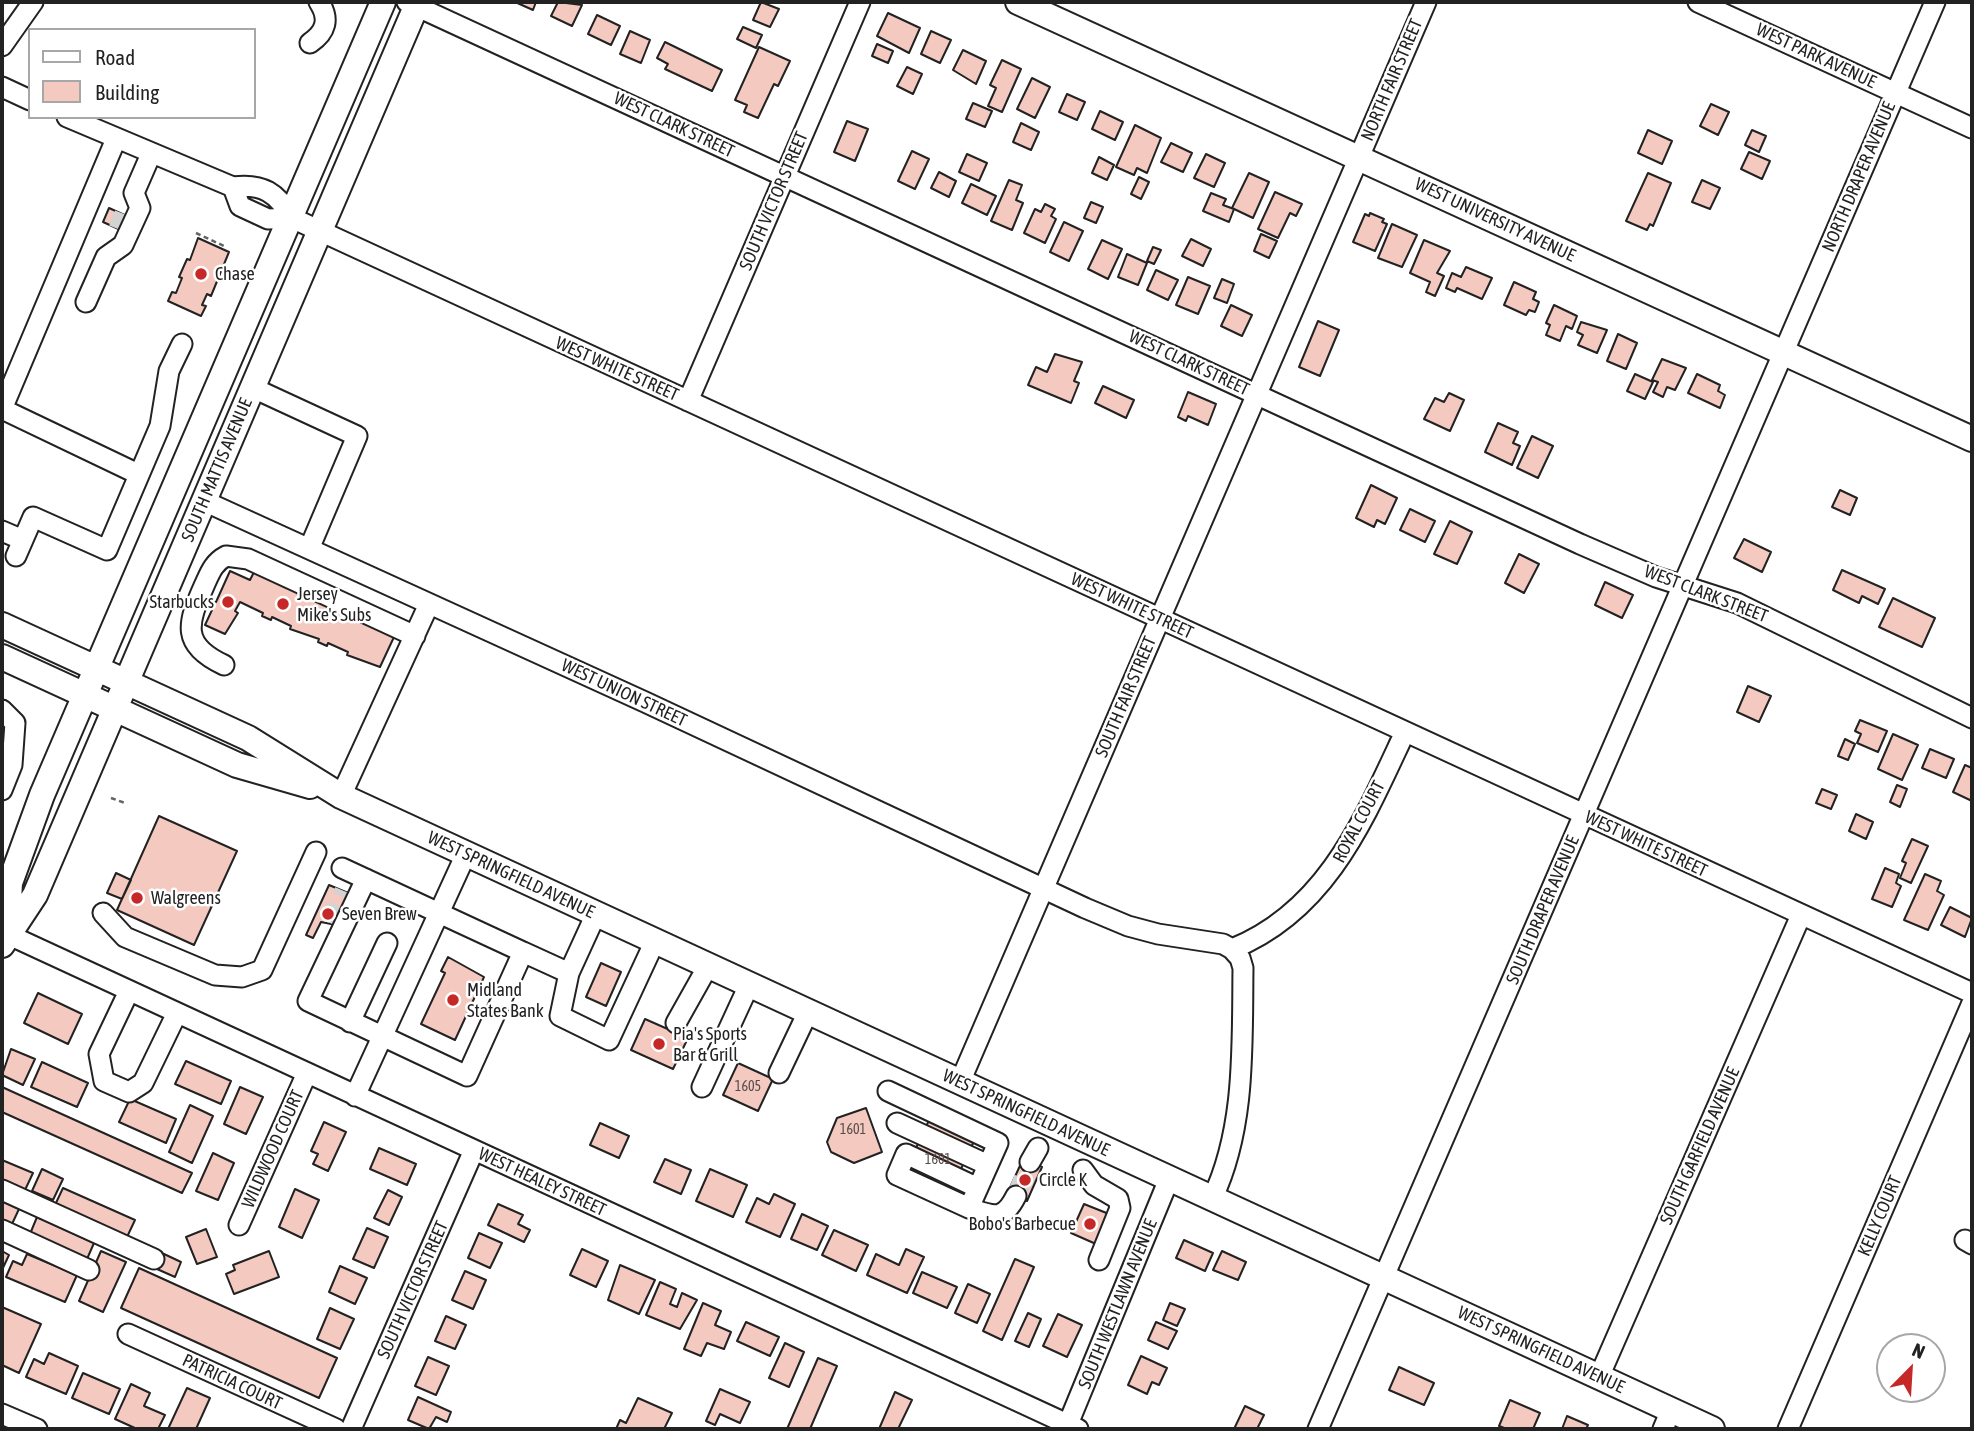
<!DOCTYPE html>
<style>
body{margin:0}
#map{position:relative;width:1974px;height:1431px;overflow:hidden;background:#fff;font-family:"Asap Condensed",sans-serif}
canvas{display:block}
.frame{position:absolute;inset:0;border:4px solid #222;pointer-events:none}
.legend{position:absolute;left:28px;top:28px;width:228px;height:91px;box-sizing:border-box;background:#fff;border:2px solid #a7a7a7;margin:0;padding:9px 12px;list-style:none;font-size:21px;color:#222}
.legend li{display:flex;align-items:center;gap:14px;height:35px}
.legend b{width:35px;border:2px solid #a7a7a7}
.north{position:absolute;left:1876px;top:1333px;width:70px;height:70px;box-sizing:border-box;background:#fff;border:2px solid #a7a7a7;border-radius:50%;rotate:24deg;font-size:19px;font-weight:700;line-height:28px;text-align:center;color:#222}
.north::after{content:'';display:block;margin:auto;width:24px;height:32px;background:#c62828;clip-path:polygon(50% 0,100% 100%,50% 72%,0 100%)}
</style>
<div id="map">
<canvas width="1974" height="1431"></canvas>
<div class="frame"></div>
<ul class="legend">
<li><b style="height:9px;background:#fff"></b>Road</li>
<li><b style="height:19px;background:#f3c9c0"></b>Building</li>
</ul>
<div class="north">N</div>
</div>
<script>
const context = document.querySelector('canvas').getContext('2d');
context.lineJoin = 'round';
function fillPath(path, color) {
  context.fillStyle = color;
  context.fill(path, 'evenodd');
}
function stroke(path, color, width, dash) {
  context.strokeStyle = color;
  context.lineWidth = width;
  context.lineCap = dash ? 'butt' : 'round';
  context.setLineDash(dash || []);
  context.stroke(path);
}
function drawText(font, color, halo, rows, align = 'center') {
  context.font = font + ' "Asap Condensed",sans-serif';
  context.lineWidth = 5;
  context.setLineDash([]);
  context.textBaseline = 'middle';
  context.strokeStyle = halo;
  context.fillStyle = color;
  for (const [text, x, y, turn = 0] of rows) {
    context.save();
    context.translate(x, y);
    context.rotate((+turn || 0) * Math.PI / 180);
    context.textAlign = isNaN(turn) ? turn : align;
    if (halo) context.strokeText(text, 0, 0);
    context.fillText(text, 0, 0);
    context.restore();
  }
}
const building = new Path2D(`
 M515,2H536L533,10Z
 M558,2L582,5L572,26L551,16Z
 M761,2L779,9L770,27L753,20Z
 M888,13L920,28L909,53L877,36Z
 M597,15L620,26L611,45L588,34Z
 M743,27L762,35L756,48L737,39Z
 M630,31L650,40L641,63L620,54Z
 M931,31L951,40L940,63L921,54Z
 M665,42L722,70L712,91L665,69L668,64L657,58Z
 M877,44L893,51L888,63L872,56Z
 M759,47L790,61L778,86L774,84L758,118L744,112L747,105L735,100Z
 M963,50L986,61L976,84L953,70Z
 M1002,60L1021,69L1002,112L988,106L996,88L990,85Z
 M907,67L922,74L913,94L897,86Z
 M1032,78L1050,87L1035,118L1017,109Z
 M1067,94L1085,102L1077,120L1059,112Z
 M973,103L992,111L985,127L966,119Z
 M1711,104L1729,112L1718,135L1700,126Z
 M1100,111L1123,122L1115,140L1092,129Z
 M847,121L868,129L855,161L834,152Z
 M1021,123L1039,132L1031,150L1013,142Z
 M1135,125L1161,138L1147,173L1137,168L1134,175L1116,167Z
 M1648,130L1672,141L1662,164L1638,153Z
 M1752,130L1766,136L1759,152L1745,145Z
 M1171,143L1192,153L1183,172L1161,162Z
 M912,151L929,159L915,189L898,181Z
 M1749,152L1770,161L1762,179L1741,169Z
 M967,154L987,163L979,181L959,172Z
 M1206,154L1225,163L1214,187L1194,178Z
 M1099,157L1114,165L1107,180L1092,173Z
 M939,172L956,181L949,197L931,188Z
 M1249,173L1269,182L1253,218L1232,208Z
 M1648,173L1671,183L1653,226L1650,224L1647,230L1626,221Z
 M1139,177L1149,182L1141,199L1131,194Z
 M1009,180L1022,185L1016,200L1023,203L1012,230L991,221Z
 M1702,180L1720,188L1710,209L1692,202Z
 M971,184L996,196L987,215L962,203Z
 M1275,192L1302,204L1296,216L1290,213L1278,238L1258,229Z
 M1211,193L1226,199L1223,205L1234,209L1229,222L1203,211Z
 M1091,202L1103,207L1096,223L1084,218Z
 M1045,204L1055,209L1051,216L1056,219L1045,243L1024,233L1035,209L1041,212Z
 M109,208L129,217L123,231L103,222Z
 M1370,213L1384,219L1382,222L1387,224L1375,251L1353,242L1365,214L1369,216Z
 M1064,222L1083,231L1069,261L1050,252Z
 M1392,224L1417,235L1402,267L1378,258Z
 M1261,234L1277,241L1269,258L1254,251Z
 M198,238L229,252L211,296L207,294L202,305L206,306L201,316L168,301L172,292L176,293L182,278L179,277L187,259L190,260Z
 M1191,239L1211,249L1203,266L1182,256Z
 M1102,240L1122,249L1108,279L1088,269Z
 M1424,240L1450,251L1437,273L1444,276L1435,296L1426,292L1430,282L1410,273Z
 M1153,247L1161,250L1154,264L1147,261Z
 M1127,254L1147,263L1138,285L1118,277Z
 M1466,267L1492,278L1482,299L1457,288L1455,292L1446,288L1452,273L1461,277Z
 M1156,270L1178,280L1168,300L1147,290Z
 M1188,277L1210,286L1198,314L1176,305Z
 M1222,279L1234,284L1227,303L1214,298Z
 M1514,282L1536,292L1533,299L1539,302L1535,312L1529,310L1526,315L1504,305Z
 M1231,305L1252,315L1242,336L1221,326Z
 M1554,305L1577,316L1572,329L1566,326L1560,341L1546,335L1550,325L1546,323Z
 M1318,321L1339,330L1320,376L1299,367Z
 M1581,322L1607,330L1597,353L1578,345L1583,335L1577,332Z
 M1618,334L1637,343L1626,369L1607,361Z
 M1055,354L1082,362L1074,381L1079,383L1071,403L1028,385L1036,367L1047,372Z
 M1662,359L1686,368L1675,390L1667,387L1663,397L1653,392L1658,382L1652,380Z
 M1635,374L1653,382L1645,399L1627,391Z
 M1697,374L1720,385L1718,391L1725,395L1720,408L1688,393Z
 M1103,386L1134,400L1126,418L1095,403Z
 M1188,392L1216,404L1208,425L1188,416L1186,421L1178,417Z
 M1449,393L1464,400L1450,431L1424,419L1435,398L1444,402Z
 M1498,423L1518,432L1513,443L1520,446L1512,465L1485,452Z
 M1532,436L1553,446L1538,478L1517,468Z
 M1371,485L1397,498L1385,524L1377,520L1374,527L1356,518Z
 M1840,490L1857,498L1850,515L1832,507Z
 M1410,509L1435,521L1425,542L1400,530Z
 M1450,521L1472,532L1457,564L1434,554Z
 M1744,539L1771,552L1762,572L1734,558Z
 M1519,554L1539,564L1524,593L1505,583Z
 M1842,570L1885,589L1878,604L1862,596L1859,603L1833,590Z
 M230,571L250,580L254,572L394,637L380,667L347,655L348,652L328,643L327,646L318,642L319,639L290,629L291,626L272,617L271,620L262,616L263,613L240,602L235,611L238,613L225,634L205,625L212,610L209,608L212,601L216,602Z
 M1605,582L1633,595L1622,618L1595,605Z
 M1893,598L1935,618L1922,647L1879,627Z
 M1748,686L1771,696L1759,722L1737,712Z
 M1860,720L1887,731L1878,752L1857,743L1861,734L1855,731Z
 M1893,734L1918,745L1902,780L1878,769Z
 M1845,739L1855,744L1848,760L1838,756Z
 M1930,749L1954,759L1946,778L1922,768Z
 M1965,765L1972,768V801L1953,792Z
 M1897,785L1907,789L1900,807L1890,802Z
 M1822,789L1837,795L1831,809L1816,803Z
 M1856,814L1873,822L1866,839L1849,831Z
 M159,816L237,851L194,945L117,910Z
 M1912,839L1928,846L1911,883L1900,878L1906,863L1902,861Z
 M1885,868L1899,874L1896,883L1901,886L1892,907L1872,899Z
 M116,873L131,880L122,899L107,893Z
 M1925,874L1941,881L1937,891L1944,895L1928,930L1904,920Z
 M329,885L353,895L336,925L321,922L313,938L306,935Z
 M1950,907L1972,918L1965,937L1941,925Z
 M448,957L484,977L455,1040L421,1024L445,973L441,971Z
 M601,963L621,972L606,1006L586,997Z
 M38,993L82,1014L68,1044L24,1023Z
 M645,1019L688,1038L673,1069L631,1050Z
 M11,1049L35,1059L23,1085L2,1075Z
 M186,1061L231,1081L221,1104L175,1084Z
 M42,1062L88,1083L77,1107L31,1087Z
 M738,1063L773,1079L758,1111L723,1095Z
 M2,1087L192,1173L182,1193L2,1112Z
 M240,1087L263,1097L246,1134L224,1124Z
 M130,1099L176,1119L166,1143L119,1122Z
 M190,1105L213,1116L192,1163L169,1152Z
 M866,1108L882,1152L854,1163L831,1152L827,1142L837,1118Z
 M931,1116L976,1137L945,1203L900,1182Z
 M324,1122L346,1132L328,1171L313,1164L318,1154L311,1151Z
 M600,1123L629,1136L619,1158L590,1145Z
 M379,1148L416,1164L407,1185L370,1169Z
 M213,1153L234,1163L218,1200L196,1191Z
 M665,1159L691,1170L681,1194L654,1182Z
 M1023,1159L1042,1167L1027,1201L1008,1192Z
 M2,1160L33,1173L25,1190L2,1180Z
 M42,1169L63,1179L53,1200L32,1191Z
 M710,1169L747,1185L733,1217L696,1201Z
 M63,1188L135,1220L127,1237L55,1205Z
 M295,1189L319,1200L302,1238L279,1227Z
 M388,1190L402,1197L389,1225L374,1218Z
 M774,1194L795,1204L780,1237L746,1222L757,1198L769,1204Z
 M2,1201L19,1209L12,1224L2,1220Z
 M498,1204L523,1215L518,1224L530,1230L524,1242L488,1225Z
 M1084,1204L1109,1214L1096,1244L1071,1233Z
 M802,1214L828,1226L817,1250L791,1239Z
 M37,1217L94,1243L87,1259L30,1234Z
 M367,1228L388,1237L374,1268L353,1259Z
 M206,1229L217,1257L197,1264L186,1237Z
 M834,1230L868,1245L856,1271L822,1255Z
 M479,1233L502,1243L490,1268L468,1258Z
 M1184,1240L1213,1253L1205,1271L1176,1258Z
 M582,1249L608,1261L596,1287L570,1275Z
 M906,1249L924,1257L907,1293L867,1275L876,1254L899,1265Z
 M2,1251L9,1255L2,1270Z
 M101,1251L126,1262L103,1312L79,1301Z
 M269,1251L279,1277L234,1294L226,1274L235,1270L233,1265Z
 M1222,1251L1246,1262L1238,1280L1213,1270Z
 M27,1254L77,1275L65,1302L6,1277L13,1261L22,1265Z
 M164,1254L181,1262L175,1277L157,1269Z
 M1015,1259L1034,1267L1002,1340L983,1331Z
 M620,1265L655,1280L639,1314L608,1300Z
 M340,1266L367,1278L355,1304L329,1292Z
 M139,1268L337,1358L319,1398L121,1308Z
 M465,1271L486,1280L473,1309L452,1300Z
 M922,1272L957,1287L947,1308L913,1293Z
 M660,1282L676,1289L670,1304L677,1307L682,1293L697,1300L680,1329L646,1315Z
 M968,1284L990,1294L977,1323L955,1313Z
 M703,1303L721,1311L715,1325L731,1332L724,1349L707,1343L701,1356L684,1349Z
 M1170,1303L1185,1309L1177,1326L1163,1320Z
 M2,1307L41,1324L19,1373L2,1365Z
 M330,1308L354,1319L340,1349L317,1339Z
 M1028,1313L1041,1319L1029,1347L1015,1341Z
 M1058,1314L1082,1325L1067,1357L1043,1346Z
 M446,1316L466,1325L455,1349L435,1341Z
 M746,1322L779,1337L770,1356L737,1341Z
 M1156,1322L1177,1331L1168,1349L1148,1340Z
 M785,1343L804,1352L789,1387L769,1378Z
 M49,1353L78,1366L66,1394L26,1377L34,1359L44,1364Z
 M1141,1356L1167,1368L1159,1385L1152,1382L1147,1394L1128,1385Z
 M428,1357L449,1366L436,1395L415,1386Z
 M818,1358L837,1366L810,1429H787Z
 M1399,1367L1434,1383L1424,1405L1389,1390Z
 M83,1373L120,1389L109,1414L72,1398Z
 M131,1384L150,1393L144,1406L165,1415L158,1429H137L115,1419Z
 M187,1388L210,1398L196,1429H168Z
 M720,1389L750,1402L740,1423L720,1414L715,1425L706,1421Z
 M895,1392L912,1400L898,1429H879Z
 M418,1397L451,1412L447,1422L436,1417L429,1429L408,1420Z
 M638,1398L672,1413L664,1429H616L620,1420L626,1423Z
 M1510,1400L1540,1413L1533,1429H1507L1499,1426Z
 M1245,1406L1264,1415L1257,1429H1234Z
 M1567,1416L1588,1425L1586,1429H1562Z`);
fillPath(building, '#f3c9c0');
stroke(building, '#222', 2);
stroke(new Path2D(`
 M118,229L124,214
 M330,923L344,891
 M1016,1196L1030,1162`), '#d3d3d3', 19, [19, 10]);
const minor = new Path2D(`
 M407,2L1580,544L1656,577L1737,603L1972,718
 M1698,2L1972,128
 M310,43C326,32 330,19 319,2
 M2,46L33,2
 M2,87L30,100
 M67,117L233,187C263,183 277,193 292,218
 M233,187L240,206L268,219L292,218L1972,993
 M86,302L106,257L123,245L140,208L134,193L151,154
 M251,387L357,436L309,549
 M688,401L860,2
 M2,409L116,139
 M2,409L138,474
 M204,501L645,702L1085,908L1128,926L1158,934L1223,944L1232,949C1327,911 1364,819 1405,732
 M2,531L23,540
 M16,556L33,517L107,550L160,426L169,371L182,344
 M224,665C181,645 187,624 204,586C210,573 213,563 226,556L248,559L415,636
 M2,710L15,723L12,765L2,790
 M341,796L429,604
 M342,868L523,952L467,1076L308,1001L366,879
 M103,913L125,937L215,975L242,977L262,970L316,852
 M7,934L1078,1429
 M523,952L569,973L596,914
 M569,973L560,1016L609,1040L655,941
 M129,991L99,1054L104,1081L129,1092L143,1083L177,1013
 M350,1022L387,943
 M676,1023L708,966
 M779,1073L808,1012
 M960,1082L1426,2
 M702,1087L749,985
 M888,1091L998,1143L969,1208L897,1175L906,1154L978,1188
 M355,1096L466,854
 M897,1123L988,1165
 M1030,1162L1038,1148
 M1083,1170L1094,1185L1118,1199L1120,1208L1099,1260
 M2,1190L154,1259
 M1212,1199C1246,1128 1242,1045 1243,968L1240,958L1232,949
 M969,1208C993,1216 1003,1222 1016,1196
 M239,1225L307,1073
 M2,1230L89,1270
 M1965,1240L1972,1244
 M128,1334L336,1429
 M1599,1377L1801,915
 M2,1414L37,1429
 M351,1429L474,1150
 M1066,1429L1169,1179
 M1318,1429L1935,2
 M1663,1429L1671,1410
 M1788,1429L1972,1003`);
const major = new Path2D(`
 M1018,2L1972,439
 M2,625L248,738L341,796L1712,1429
 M2,657L237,765L310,786
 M7,934L10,883L42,795L383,2
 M2,945L35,895L418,2`);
stroke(minor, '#222', 23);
stroke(major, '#222', 28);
stroke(new Path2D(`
 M196,233L224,246L223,249
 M111,798L125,803`), '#646464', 2.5, [5, 3.5]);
stroke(minor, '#fff', 19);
stroke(major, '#fff', 24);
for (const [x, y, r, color] of [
 [201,274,7,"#c62828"],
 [228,602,7,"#c62828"],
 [283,604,7,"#c62828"],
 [137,898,7,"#c62828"],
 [328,914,7,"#c62828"],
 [453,1000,7,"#c62828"],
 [659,1044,7,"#c62828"],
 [1025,1180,7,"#c62828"],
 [1090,1224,7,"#c62828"]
]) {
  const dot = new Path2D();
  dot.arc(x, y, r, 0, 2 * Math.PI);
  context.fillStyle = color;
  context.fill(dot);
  stroke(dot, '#fff', 2.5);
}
drawText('14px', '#564c4a', null, [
 ["1605",748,1087],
 ["1601",853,1130],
 ["1601",938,1160]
]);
drawText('18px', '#222', '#fff', [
 ["WEST PARK AVENUE",1816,56,25],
 ["NORTH FAIR STREET",1392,80,-67],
 ["WEST CLARK STREET",674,125,25],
 ["NORTH DRAPER AVENUE",1859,177,-67],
 ["SOUTH VICTOR STREET",774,201,-67],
 ["WEST UNIVERSITY AVENUE",1495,220,25],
 ["WEST CLARK STREET",1189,363,25],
 ["WEST WHITE STREET",617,369,24],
 ["SOUTH MATTIS AVENUE",217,470,-67],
 ["WEST CLARK STREET",1706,594,21],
 ["WEST WHITE STREET",1132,606,25],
 ["WEST UNION STREET",624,693,25],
 ["SOUTH FAIR STREET",1126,697,-67],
 ["ROYAL COURT",1359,822,-62],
 ["WEST WHITE STREET",1646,844,25],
 ["WEST SPRINGFIELD AVENUE",511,875,25],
 ["SOUTH DRAPER AVENUE",1543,910,-67],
 ["WEST SPRINGFIELD AVENUE",1026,1113,25],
 ["SOUTH GARFIELD AVENUE",1700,1146,-66],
 ["WILDWOOD COURT",273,1149,-66],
 ["WEST HEALEY STREET",542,1182,25],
 ["KELLY COURT",1880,1216,-67],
 ["SOUTH VICTOR STREET",413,1290,-66],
 ["SOUTH WESTLAWN AVENUE",1118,1304,-68],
 ["WEST SPRINGFIELD AVENUE",1541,1350,25],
 ["PATRICIA COURT",232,1382,25]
]);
drawText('18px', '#222', '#fff', [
 ["Chase",215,274],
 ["Jersey",297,594],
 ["Mike's Subs",297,615],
 ["Starbucks",214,602,"right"],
 ["Walgreens",151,898],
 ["Seven Brew",342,914],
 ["Midland",467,990],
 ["States Bank",467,1011],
 ["Pia's Sports",673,1034],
 ["Bar & Grill",673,1055],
 ["Circle K",1039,1180],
 ["Bobo's Barbecue",1076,1224,"right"]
], 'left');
</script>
